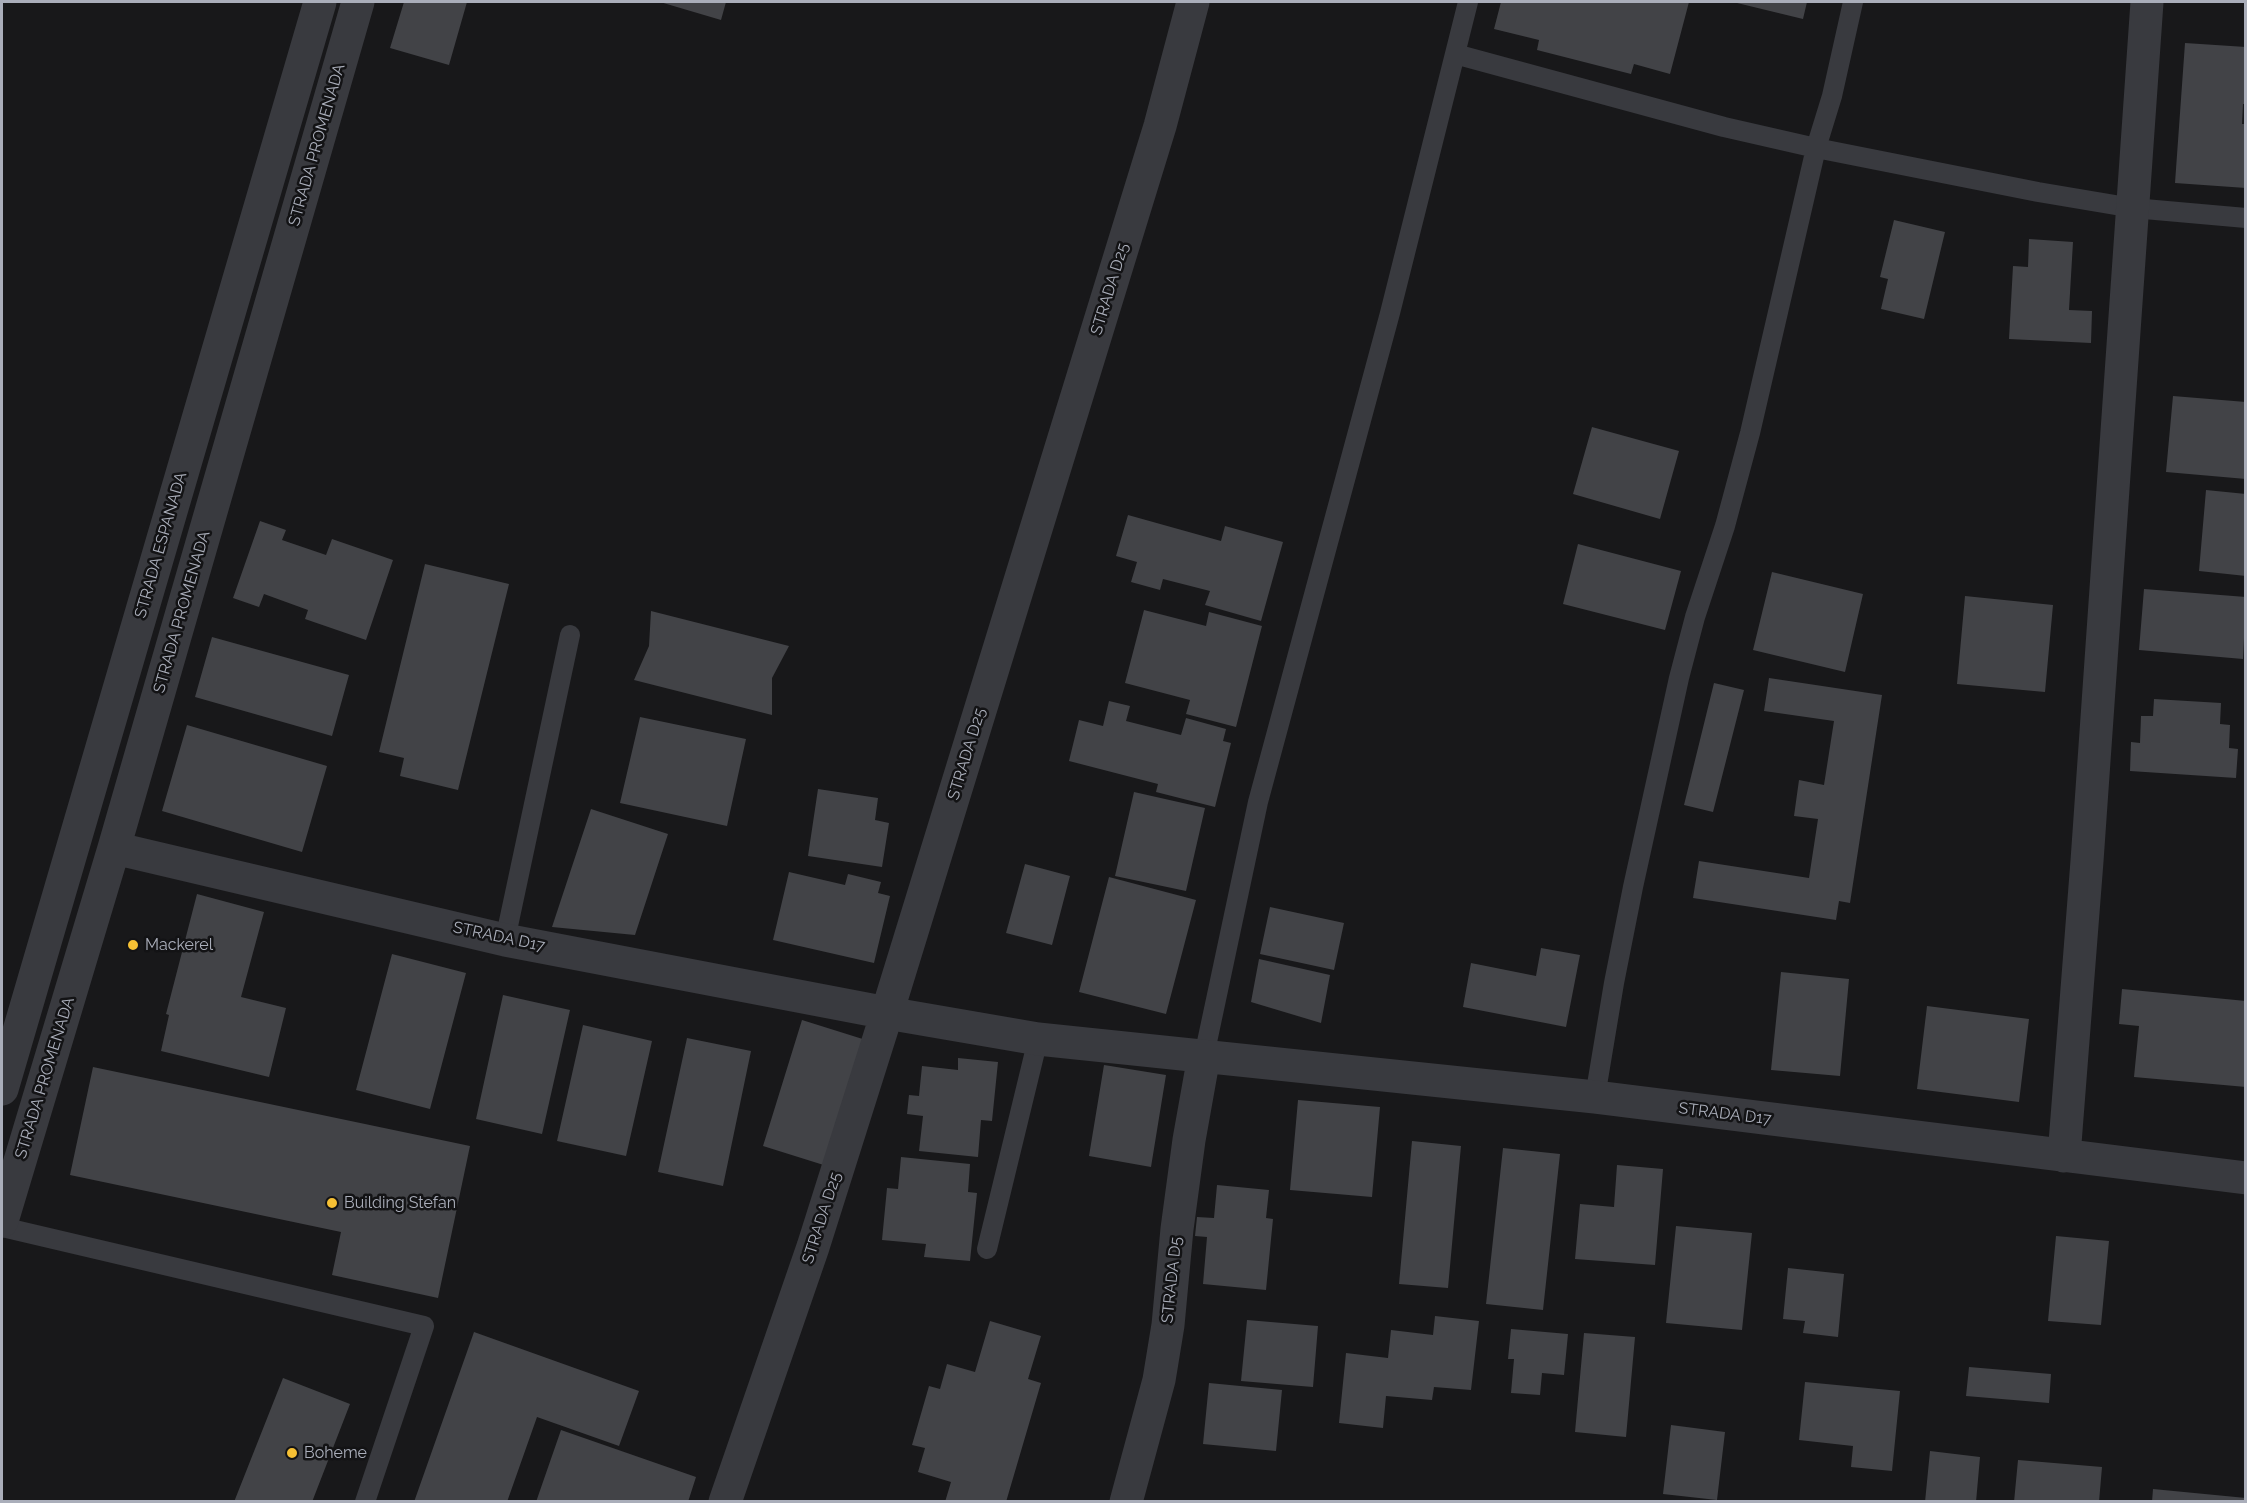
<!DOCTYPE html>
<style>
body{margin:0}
#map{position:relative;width:2247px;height:1503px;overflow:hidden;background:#18181a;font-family:Raleway,sans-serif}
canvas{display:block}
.frame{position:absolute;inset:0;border:3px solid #aaaeba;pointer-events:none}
</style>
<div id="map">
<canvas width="2247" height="1503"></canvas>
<div class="frame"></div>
</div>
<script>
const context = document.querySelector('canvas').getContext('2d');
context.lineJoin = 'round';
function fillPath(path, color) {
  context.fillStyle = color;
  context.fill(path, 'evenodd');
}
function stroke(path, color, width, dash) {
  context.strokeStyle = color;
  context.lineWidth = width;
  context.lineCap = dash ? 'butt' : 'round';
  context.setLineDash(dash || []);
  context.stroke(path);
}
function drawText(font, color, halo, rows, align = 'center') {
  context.font = font + ' Raleway,sans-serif';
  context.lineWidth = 5;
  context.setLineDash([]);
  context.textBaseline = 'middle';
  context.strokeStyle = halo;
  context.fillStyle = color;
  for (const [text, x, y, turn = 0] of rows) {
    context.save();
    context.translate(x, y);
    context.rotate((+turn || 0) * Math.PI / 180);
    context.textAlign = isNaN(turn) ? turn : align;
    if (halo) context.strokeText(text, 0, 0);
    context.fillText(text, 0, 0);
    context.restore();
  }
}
fillPath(new Path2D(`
 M404,2H467L449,65L390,48Z
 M660,2H726L721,20Z
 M1501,2H1689L1670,74L1634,64L1631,74L1537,50L1539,40L1494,29Z
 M1733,2H1807L1803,19Z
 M2185,43L2246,47V104H2243L2242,124H2246V188L2175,183Z
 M1894,220L1945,232L1924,319L1881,309L1888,279L1880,277Z
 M2029,239L2073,242L2069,310L2092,311L2091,343L2009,339L2013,266L2028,267Z
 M2173,396L2246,402V479L2166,472Z
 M1592,427L1679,451L1660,519L1573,494Z
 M2206,490L2246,494V576L2199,571Z
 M1128,515L1221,541L1225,526L1283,542L1261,621L1205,605L1210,591L1163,579L1160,590L1131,582L1137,562L1116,556Z
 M260,521L286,530L282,540L326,555L332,539L393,560L366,640L305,619L308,610L264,594L259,607L233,598Z
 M1578,544L1681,571L1665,630L1563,604Z
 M425,564L509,584L458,790L400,776L404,758L379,752Z
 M1772,572L1863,594L1845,672L1753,650Z
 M2144,589L2246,597L2243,659L2139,650Z
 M1965,596L2053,605L2045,692L1957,684Z
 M1144,610L1206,626L1209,612L1262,626L1236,727L1186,714L1190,700L1125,683Z
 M651,611L789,646L772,678V715L634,680L649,646Z
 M212,637L349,675L332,736L195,697Z
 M1769,678L1882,695L1850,903L1839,901L1836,920L1693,898L1699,861L1809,878L1818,819L1794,816L1799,780L1824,785L1834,721L1764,711Z
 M1714,683L1744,690L1713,812L1684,805Z
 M2154,699L2221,703L2220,724L2230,725L2229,748L2238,749L2236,778L2130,771L2131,742L2140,743L2141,716H2153Z
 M1109,701L1130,706L1126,721L1181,735L1186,718L1226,729L1223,741L1231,743L1215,807L1156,792L1158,784L1069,761L1079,720L1103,726Z
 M640,717L746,739L727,826L620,803Z
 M187,725L327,766L302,852L162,811Z
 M818,789L878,798L875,820L889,823L882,867L808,856Z
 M1134,792L1205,808L1186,891L1115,876Z
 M591,809L668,834L635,935L552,927Z
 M1025,864L1070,876L1052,945L1006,933Z
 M789,872L845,885L848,874L881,882L878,893L890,896L874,963L773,940Z
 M1109,877L1196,900L1166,1014L1079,992Z
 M197,894L264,912L241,997L286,1008L269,1077L161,1051L169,1015L166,1014Z
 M1270,907L1344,923L1334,970L1260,954Z
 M1541,948L1580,955L1566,1027L1463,1007L1471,963L1536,976Z
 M392,954L466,973L430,1109L356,1090Z
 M1259,959L1330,975L1321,1023L1251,1002Z
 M1781,972L1849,979L1840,1076L1771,1070Z
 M2122,989L2246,1001V1087L2134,1077L2139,1026L2119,1024Z
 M503,995L570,1010L542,1134L476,1119Z
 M1927,1006L2029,1019L2019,1102L1917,1089Z
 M802,1020L869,1041L830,1167L763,1146Z
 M583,1025L652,1041L626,1156L557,1141Z
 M687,1038L751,1051L723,1186L658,1172Z
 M958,1058L998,1062L992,1121L981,1120L978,1157L919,1151L923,1116L907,1114L909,1095L919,1096L922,1066L958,1070Z
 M1104,1065L1166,1075L1151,1167L1089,1156Z
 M93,1067L470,1146L438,1298L332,1275L341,1232L70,1175Z
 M1298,1100L1380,1107L1372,1197L1290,1190Z
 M1412,1141L1461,1146L1448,1288L1399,1284Z
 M1503,1148L1560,1154L1543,1310L1486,1304Z
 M901,1157L970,1164L968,1192L977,1193L970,1261L924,1257L926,1244L882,1240L887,1188L898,1189Z
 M1617,1165L1663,1169L1655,1265L1575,1259L1580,1204L1614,1207Z
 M1217,1185L1269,1190L1266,1218L1273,1219L1266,1290L1203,1284L1207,1237L1195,1236L1197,1217L1214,1218Z
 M1676,1226L1752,1233L1742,1330L1666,1323Z
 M2056,1236L2109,1241L2101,1325L2048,1321Z
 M1788,1268L1844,1274L1838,1337L1803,1333L1805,1321L1783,1319Z
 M1435,1316L1479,1321L1471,1390L1434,1387L1432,1400L1386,1396L1383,1428L1339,1423L1346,1353L1388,1358L1391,1330L1433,1335Z
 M1247,1320L1318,1326L1313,1387L1241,1381Z
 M990,1321L1041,1336L1028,1379L1041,1383L1006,1502H945L951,1482L918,1472L925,1448L912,1445L929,1386L940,1389L947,1364L975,1372Z
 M1511,1329L1568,1334L1564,1375L1542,1373L1540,1395L1511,1393L1514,1359H1508Z
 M474,1332L639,1391L619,1446L537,1417L507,1502H414Z
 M1584,1333L1635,1337L1626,1437L1575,1432Z
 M1969,1367L2051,1374L2049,1403L1966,1396Z
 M283,1378L350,1404L312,1502H234Z
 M1805,1382L1900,1391L1892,1471L1851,1467L1853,1446L1799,1440Z
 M1209,1383L1282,1390L1276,1451L1203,1444Z
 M1671,1425L1725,1432L1717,1500L1663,1494Z
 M561,1430L696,1477L688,1502H536Z
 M1930,1451L1980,1457L1976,1502H1925Z
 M2018,1460L2102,1467L2099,1502H2014Z
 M2153,1489L2246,1498V1502H2152Z`), '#424347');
stroke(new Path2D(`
 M1455,54L1724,127L1816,148L2038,192L2133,208L2246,218
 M505,940L570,635
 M1204,1056L1258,802L1390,313L1468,2
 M1595,1097L1614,983L1633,887L1679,678L1695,617L1725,526L1750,433L1816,148L1832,96L1853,2
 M2,1227L424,1326L365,1502
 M987,1249L1038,1039`), '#393a3f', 20);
stroke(new Path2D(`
 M114,848L505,940L887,1013L1038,1039L1595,1097L2246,1178
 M2,1089L320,2
 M2064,1156L2087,861L2147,2
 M2,1221L114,848L358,2
 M725,1502L813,1247L887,1013L1160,126L1193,2
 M1126,1502L1159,1380L1168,1325L1177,1229L1189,1140L1204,1056`), '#393a3f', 33);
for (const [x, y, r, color] of [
 [133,945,6,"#f6c034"],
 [332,1203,6,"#f6c034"],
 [292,1453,6,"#f6c034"]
]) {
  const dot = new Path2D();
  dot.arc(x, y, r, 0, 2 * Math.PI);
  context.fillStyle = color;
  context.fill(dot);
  stroke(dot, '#131315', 2);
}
drawText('16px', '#aaaeba', '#131315', [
 ["STRADA PROMENADA",317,145,-74],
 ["STRADA D25",1110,289,-73],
 ["STRADA ESPANADA",161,545,-74],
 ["STRADA PROMENADA",182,612,-74],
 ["STRADA D25",967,754,-73],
 ["STRADA D17",499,937,12],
 ["STRADA PROMENADA",45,1078,-73],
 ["STRADA D17",1725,1114,7],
 ["STRADA D25",822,1218,-72],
 ["STRADA D5",1172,1280,-84]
]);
drawText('16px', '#aaaeba', '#131315', [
 ["Mackerel",145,945],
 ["Building Stefan",344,1203],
 ["Boheme",304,1453]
], 'left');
</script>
